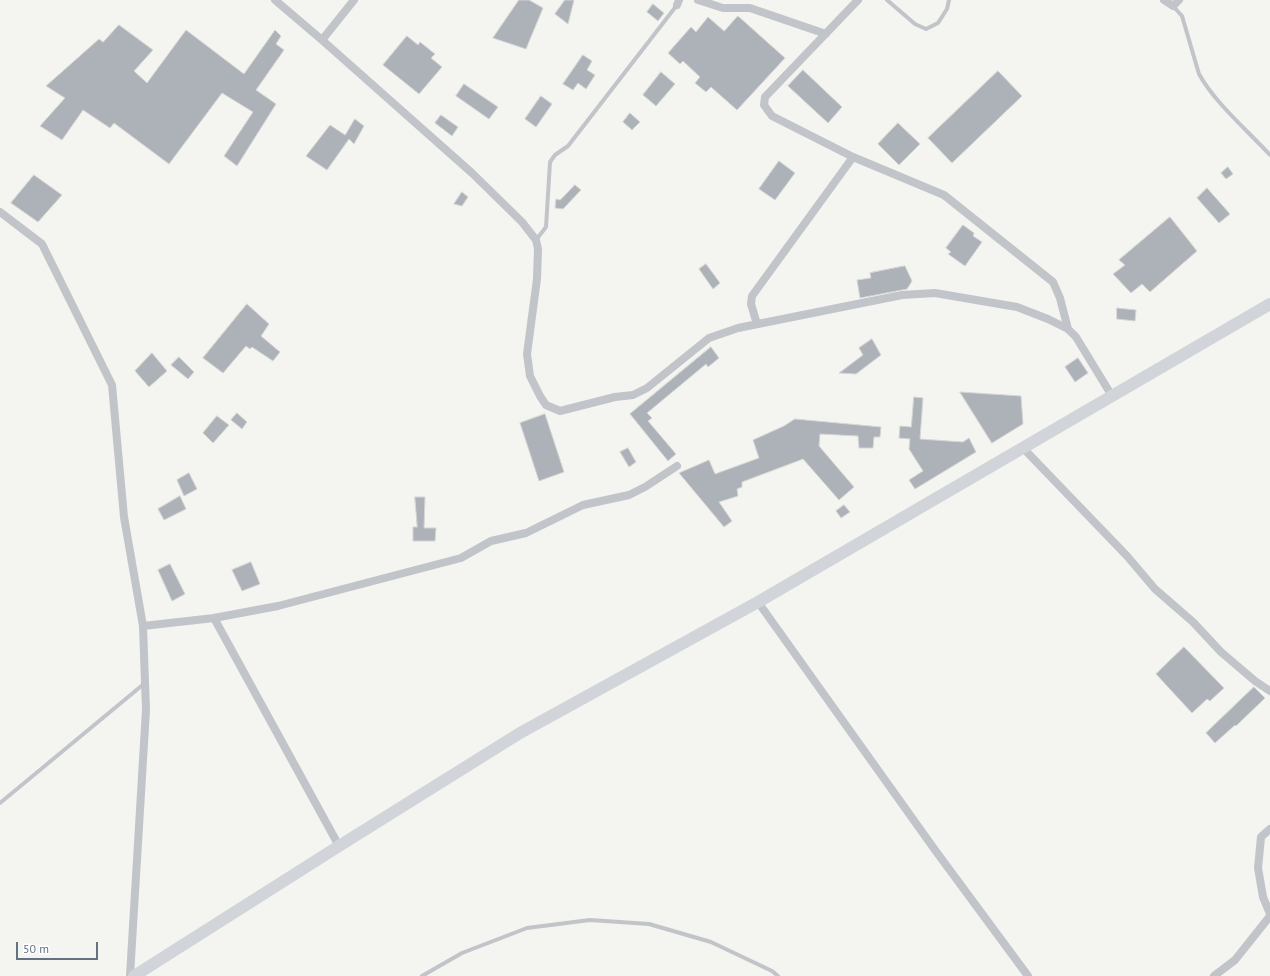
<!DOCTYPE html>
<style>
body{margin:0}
#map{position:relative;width:1270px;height:976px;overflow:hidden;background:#f4f4f0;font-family:"PT Sans",sans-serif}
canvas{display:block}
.scale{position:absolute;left:16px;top:942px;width:82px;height:18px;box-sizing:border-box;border:2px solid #637181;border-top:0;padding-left:5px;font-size:12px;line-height:14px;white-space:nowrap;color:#637181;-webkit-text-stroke:3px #fff;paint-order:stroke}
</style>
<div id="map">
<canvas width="1270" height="976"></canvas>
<div class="scale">50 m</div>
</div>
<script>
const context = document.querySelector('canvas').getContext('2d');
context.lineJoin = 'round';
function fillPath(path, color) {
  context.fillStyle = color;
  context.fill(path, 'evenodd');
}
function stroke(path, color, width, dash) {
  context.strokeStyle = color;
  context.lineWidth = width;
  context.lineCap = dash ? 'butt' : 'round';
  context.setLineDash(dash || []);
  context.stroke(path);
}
const building = new Path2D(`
 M519,0H529L543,8L526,49L493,38Z
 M565,0H574L568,24L555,14Z
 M653,4L664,13L658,21L647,12Z
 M738,16L785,58L737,110L711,87L706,92L695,83L700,77L683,61L680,64L668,53L691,27L696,32L708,17L724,31Z
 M119,25L153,50L134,71L147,83L186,30L244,74L275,30L281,36L276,44L284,50L256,90L276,104L237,166L224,156L253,112L222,93L169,164L114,123L110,128L83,110L62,140L40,126L65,98L46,86L99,39L103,42Z
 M407,36L418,45L420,42L435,54L431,58L442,67L419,94L383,65Z
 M583,55L592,61L587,70L595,75L586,89L578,83L573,90L563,84Z
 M803,70L842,107L828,123L788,86Z
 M998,71L1022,96L952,163L928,138Z
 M661,72L675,84L656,106L643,95Z
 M464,84L498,107L489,119L456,96Z
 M541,96L552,104L536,127L525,119Z
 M630,113L640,122L632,130L623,122Z
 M441,115L458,127L452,136L435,123Z
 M355,119L364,126L354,144L349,139L327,170L306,156L330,125L345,135Z
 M898,123L920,144L899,165L878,144Z
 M779,161L795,173L775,200L759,189Z
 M1228,167L1233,174L1226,179L1221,173Z
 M34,175L62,195L38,222L11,203Z
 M575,185L581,190L563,209L555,208L556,199L560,200Z
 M1207,188L1230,214L1219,223L1197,198Z
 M462,192L468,197L462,206L454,204Z
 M1170,217L1197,251L1150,292L1142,284L1131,293L1113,274L1125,265L1119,260Z
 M963,225L974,233L973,236L982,242L965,266L948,254L951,252L946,248Z
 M706,264L720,283L713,289L699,269Z
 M905,266L912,281L907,289L860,298L857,280L871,278L870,273Z
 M247,304L269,324L261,336L280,352L273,361L252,347L250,349L246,346L223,373L203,358Z
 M1117,308L1136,310L1135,321L1117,319Z
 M872,339L881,355L856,374L839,373L863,355L859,348Z
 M711,347L719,358L708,367L706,364L647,413L652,418L648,421L676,454L668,461L630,414Z
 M152,353L167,371L149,387L135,371Z
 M179,357L194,372L188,379L171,365Z
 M1078,358L1088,373L1075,382L1065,367Z
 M960,392L1021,396L1023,424L992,443Z
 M914,397L923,398L920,439L963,442L969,438L976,452L915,489L909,480L923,471L909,449L910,439L899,438L900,426L911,427Z
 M237,413L247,422L242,429L231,420Z
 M545,414L564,472L539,481L520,423Z
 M217,416L229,425L213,443L203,433Z
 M795,419L881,427L880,437H874L873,448H859L858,436L820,434L819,446L854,487L839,500L803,459L742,482V487L737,489L738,496L719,502L732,521L724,527L679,473L709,460L715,474L759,458L753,440L784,426Z
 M628,448L636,462L629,467L620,452Z
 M189,473L197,489L184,496L177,480Z
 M180,496L186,509L164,520L158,509Z
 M415,497H425L424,528H436L435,541H413V527H417Z
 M844,505L850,512L841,518L836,511Z
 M251,562L260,584L242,591L232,570Z
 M170,564L185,594L172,601L158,570Z
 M1184,647L1224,688L1210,701L1207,699L1192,713L1156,674Z
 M1254,687L1265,698L1236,726L1235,725L1215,743L1206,733Z`);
fillPath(building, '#acb2b8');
stroke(building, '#d5d5d3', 1);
stroke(new Path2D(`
 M887,0L915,24L926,29L938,23L947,9L949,0
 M1173,6L1182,16L1199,74C1215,103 1247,130 1270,155
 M536,240L546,227L550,162L555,155L568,146L677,5
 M0,803L145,683
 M422,976L462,953L527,928L590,920L649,924L711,942L772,971L778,976`), '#c1c4c8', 4);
stroke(new Path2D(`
 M275,0L322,40L472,173L522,222L536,240L538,249L537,279L527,354L530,376L540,396L546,405L560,411L615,397L633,395L647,388L709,338L738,328L902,295L935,293L1017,307L1048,319L1068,329L1076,337L1112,396
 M698,0L723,8H750L826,34
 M858,0L765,97L764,105L772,116L853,157L944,195L1053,282L1060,298L1068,329
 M1164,0L1173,6L1179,0
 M677,5L679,0
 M322,40L354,0
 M0,212L42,244L112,385L124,517L143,626L146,710L130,976
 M757,324L751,304L752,296L853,157
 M1023,448L1127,556L1155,589L1193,622L1221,652L1255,681L1270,691
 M758,602L935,850L1028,976
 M214,618L339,846
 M143,626L214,618L278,606L461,558L491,541L526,533L583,505L629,495L645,487L677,466
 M1270,829L1261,837L1258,868L1263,897L1270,914
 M1214,976L1235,960L1270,916`), '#c1c4c8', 8);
stroke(new Path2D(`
 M134,976L339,846L520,733L758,602L1270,304`), '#d1d5da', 12);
</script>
